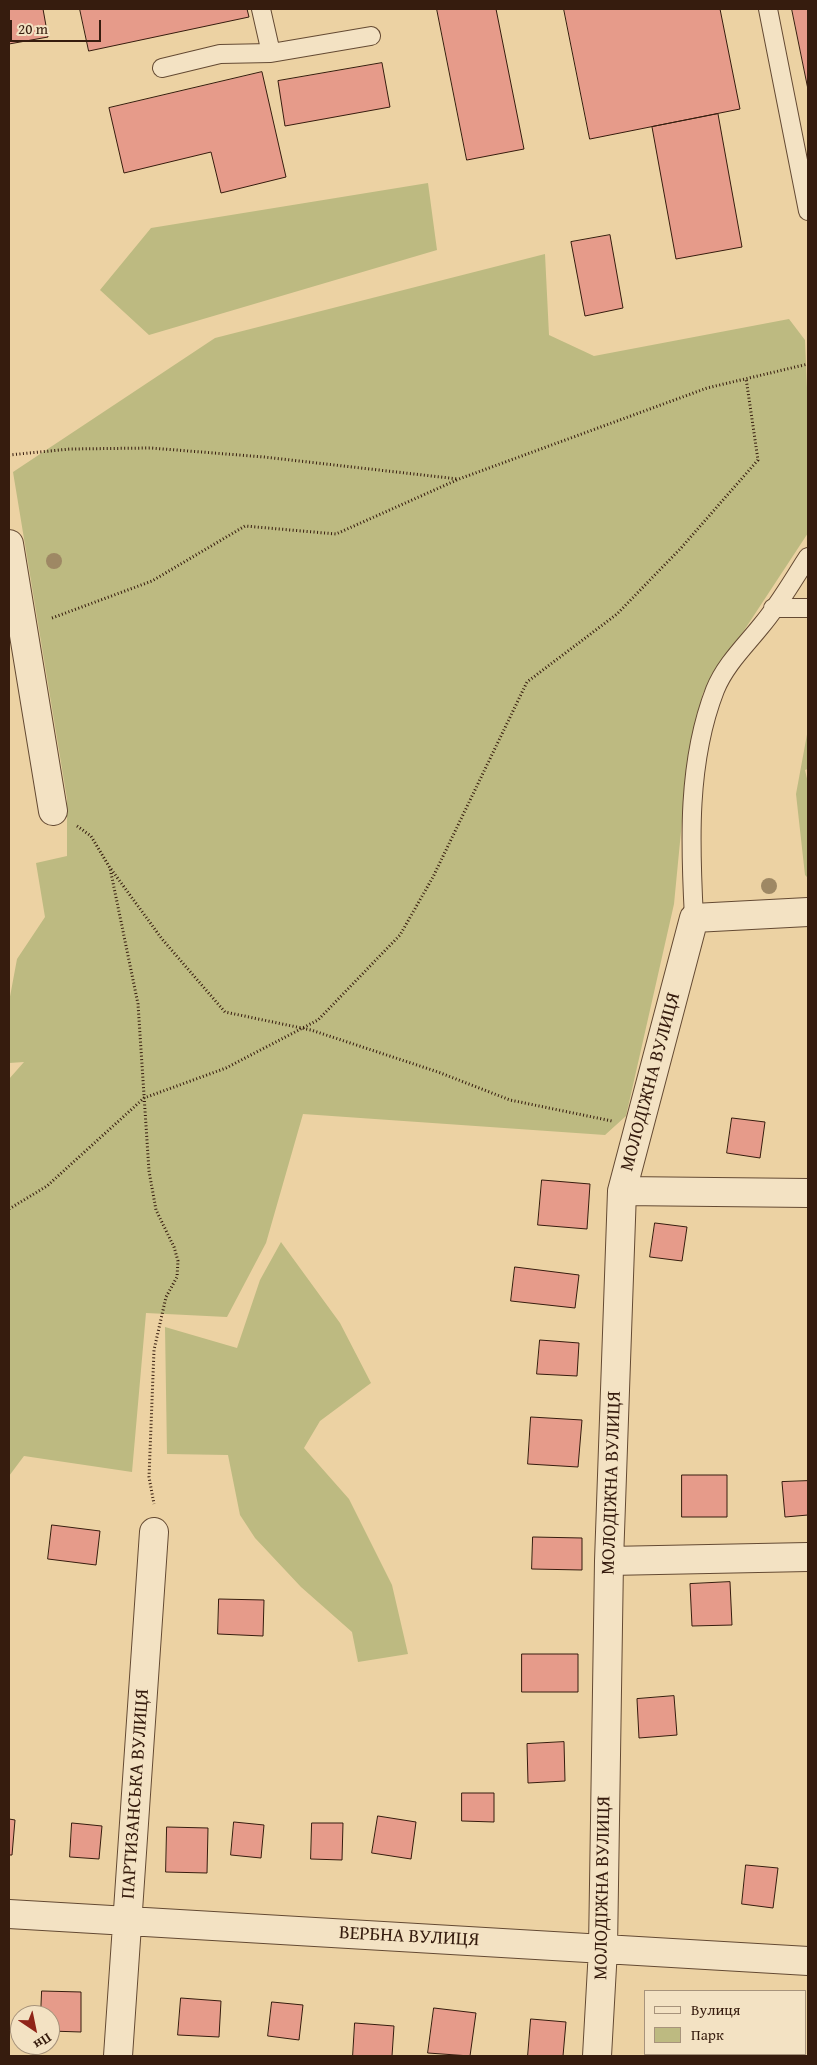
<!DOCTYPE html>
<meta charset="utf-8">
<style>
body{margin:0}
#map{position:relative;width:817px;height:2065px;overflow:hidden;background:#ecd2a3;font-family:"Gentium Book Plus",serif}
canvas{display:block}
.frame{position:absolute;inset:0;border:10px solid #361c0e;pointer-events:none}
.legend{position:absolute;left:644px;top:1990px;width:162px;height:65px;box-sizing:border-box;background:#f3e2c3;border:1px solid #a7937b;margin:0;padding:6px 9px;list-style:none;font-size:15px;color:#361c0e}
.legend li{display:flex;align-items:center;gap:10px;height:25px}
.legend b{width:25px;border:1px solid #a7937b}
.north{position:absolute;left:10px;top:2005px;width:50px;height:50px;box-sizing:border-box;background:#f3e2c3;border:1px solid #a7937b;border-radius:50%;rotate:146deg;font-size:14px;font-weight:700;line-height:20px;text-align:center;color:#361c0e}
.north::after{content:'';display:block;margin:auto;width:18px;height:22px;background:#8f2418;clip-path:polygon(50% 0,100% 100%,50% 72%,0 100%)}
.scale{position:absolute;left:10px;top:20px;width:91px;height:22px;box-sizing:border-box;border:2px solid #361c0e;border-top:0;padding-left:6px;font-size:15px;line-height:18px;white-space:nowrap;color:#361c0e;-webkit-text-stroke:4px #f3e2c3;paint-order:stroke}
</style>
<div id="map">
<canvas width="817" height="2065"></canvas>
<div class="frame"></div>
<ul class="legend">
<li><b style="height:6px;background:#f3e2c3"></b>Вулиця</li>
<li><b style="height:14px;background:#bdba81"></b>Парк</li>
</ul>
<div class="north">Пн</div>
<div class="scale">20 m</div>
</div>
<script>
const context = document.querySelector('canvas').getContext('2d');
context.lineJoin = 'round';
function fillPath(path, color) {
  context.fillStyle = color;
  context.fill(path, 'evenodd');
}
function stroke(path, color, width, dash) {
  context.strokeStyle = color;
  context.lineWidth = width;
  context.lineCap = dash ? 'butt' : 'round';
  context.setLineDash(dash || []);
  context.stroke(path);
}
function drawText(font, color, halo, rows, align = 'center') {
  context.font = font + ' "Gentium Book Plus",serif';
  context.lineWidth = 4;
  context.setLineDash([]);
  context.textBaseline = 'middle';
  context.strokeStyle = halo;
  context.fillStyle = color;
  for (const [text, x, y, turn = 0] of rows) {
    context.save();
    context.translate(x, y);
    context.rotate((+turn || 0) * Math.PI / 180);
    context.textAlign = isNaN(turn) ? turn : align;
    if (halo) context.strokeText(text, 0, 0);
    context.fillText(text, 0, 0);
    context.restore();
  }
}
fillPath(new Path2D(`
 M428,183L437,250L149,335L100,290L151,228Z
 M545,254L549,335L594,356L789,319L805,340L808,412V533L703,693L689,749L674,904L626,1116L605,1135L303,1114L266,1243L227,1317L146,1313L132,1472L24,1456L9,1476V1079L24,1062L9,1063V1002L17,959L45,917L36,863L67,856V799L13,472L215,338Z
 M808,729V769L805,770L808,783V878L805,875L796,794Z
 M281,1242L340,1323L371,1383L320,1421L304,1448L349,1499L392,1585L408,1654L358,1662L352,1632L301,1587L255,1538L240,1515L228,1455L167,1454L165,1327L237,1348L260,1280Z`), '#bdba81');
const building = new Path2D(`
 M9,9H43L48,37L9,44Z
 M80,9H247L249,17L89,51Z
 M437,9H496L524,149L467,160Z
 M564,9H720L740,109L590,139Z
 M792,9H808V89Z
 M382,63L390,107L285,126L278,81Z
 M262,72L286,177L221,193L211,152L124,173L109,108Z
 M718,114L742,247L676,259L652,127Z
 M610,235L623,308L585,316L571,242Z
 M732,1118L765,1122L760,1158L727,1153Z
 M542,1180L590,1184L587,1229L538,1225Z
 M655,1223L687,1227L682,1261L650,1257Z
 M515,1267L579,1275L575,1308L511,1301Z
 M540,1340L579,1343L577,1376L537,1374Z
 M531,1417L582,1420L578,1467L528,1464Z
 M682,1475H727V1517H682Z
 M808,1481V1515L785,1517L782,1482Z
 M52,1525L100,1531L96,1565L48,1559Z
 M533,1537L582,1538V1570L532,1569Z
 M730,1582L732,1625L692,1626L690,1584Z
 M219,1599L264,1600L263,1636L218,1634Z
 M522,1654H578V1692H522Z
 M674,1696L677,1735L639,1738L637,1699Z
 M564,1742L565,1781L528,1783L527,1744Z
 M462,1793H494V1822L462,1821Z
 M378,1816L416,1822L411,1859L372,1853Z
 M9,1819L15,1820L12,1855H9Z
 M234,1822L264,1825L261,1858L231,1855Z
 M72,1823L102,1826L99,1859L70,1857Z
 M312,1823H343L342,1860L311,1859Z
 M167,1827L208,1828L207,1873L166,1872Z
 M746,1865L778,1868L773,1908L742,1904Z
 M42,1991L81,1992V2032L50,2031V2015H41Z
 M181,1998L221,2001L219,2037L178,2035Z
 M272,2002L303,2005L299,2040L268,2036Z
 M434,2008L476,2013L470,2056L428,2053Z
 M531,2019L566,2022L563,2056H528Z
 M355,2023L394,2026L392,2056H353Z
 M682,2054H712V2056H682Z
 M765,2054H802V2056H764Z`);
fillPath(building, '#e69b8a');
stroke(building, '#361c0e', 1);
const service = new Path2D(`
 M768,9L808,211
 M271,53L371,36
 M162,68L220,54L271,53L261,9
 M773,608H808
 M694,918C690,843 687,762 715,690C725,665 745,646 761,626C779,605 793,580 808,557`);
const minor = new Path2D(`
 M9,544L53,811
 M622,1191L808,1193
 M609,1561L808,1557
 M9,1914L808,1961
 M118,2056L154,1532
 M597,2056L603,1949L609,1561L622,1191L694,918L808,912`);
stroke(service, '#644a33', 20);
stroke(minor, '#644a33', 30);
stroke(new Path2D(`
 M9,455L70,449L151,448L264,457L458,479
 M52,618L152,581L245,526L336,534L459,479L707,388L808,364
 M77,826L91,836L110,868L138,1004L149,1171L156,1210L174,1247L178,1261L177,1277L166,1297L154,1350L149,1477L154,1504
 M111,869L162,939L225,1012L311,1030L438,1072L510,1100L612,1121
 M9,1209L47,1186L144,1098L226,1068L318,1020L400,935L433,877L527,682L617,614L681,548L758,460L746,378`), '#361c0e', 3, [1, 2.5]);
stroke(service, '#f3e2c3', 18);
stroke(minor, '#f3e2c3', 28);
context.fillStyle = '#9e8864';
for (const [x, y] of [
 [54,561],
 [769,886]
]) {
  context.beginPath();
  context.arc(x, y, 8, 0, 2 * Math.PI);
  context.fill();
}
drawText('19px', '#361c0e', '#f3e2c3', [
 ["МОЛОДІЖНА ВУЛИЦЯ",651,1082,-75],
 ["МОЛОДІЖНА ВУЛИЦЯ",612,1483,-88],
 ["ПАРТИЗАНСЬКА ВУЛИЦЯ",136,1794,-86],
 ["МОЛОДІЖНА ВУЛИЦЯ",603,1888,-89],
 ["ВЕРБНА ВУЛИЦЯ",409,1937,3]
]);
</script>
